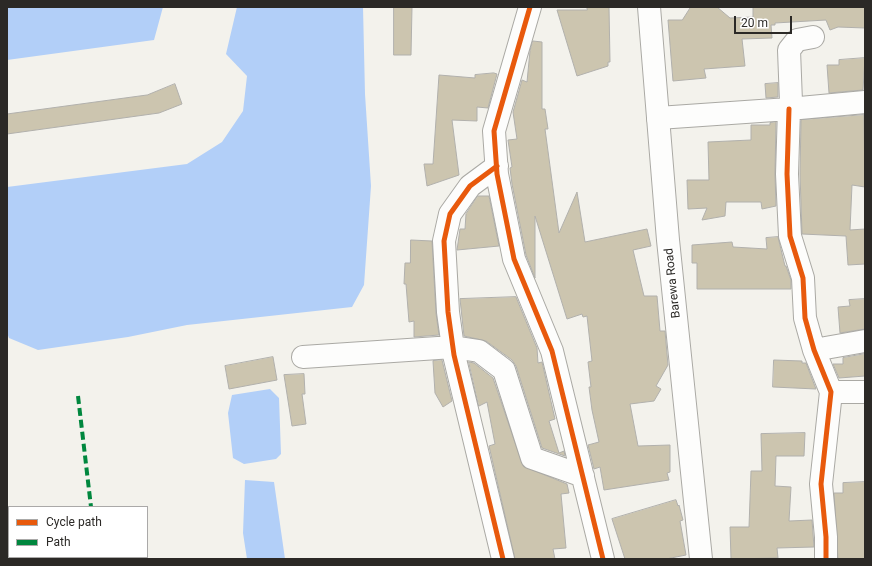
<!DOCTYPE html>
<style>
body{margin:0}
#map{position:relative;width:872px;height:566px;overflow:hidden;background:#f3f2ec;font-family:Roboto,sans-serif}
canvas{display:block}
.frame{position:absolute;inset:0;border:8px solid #2b2926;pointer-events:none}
.legend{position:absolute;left:8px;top:506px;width:140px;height:52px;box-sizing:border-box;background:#fff;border:1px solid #aaa9a8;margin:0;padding:5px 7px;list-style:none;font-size:12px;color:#2b2926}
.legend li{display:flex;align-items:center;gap:8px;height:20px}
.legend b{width:20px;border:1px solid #aaa9a8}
.scale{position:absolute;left:734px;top:16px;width:58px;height:18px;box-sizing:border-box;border:2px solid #2b2926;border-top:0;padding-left:5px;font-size:12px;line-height:14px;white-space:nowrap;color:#2b2926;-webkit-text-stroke:3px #fff;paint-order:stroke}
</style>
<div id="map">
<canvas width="872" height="566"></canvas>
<div class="frame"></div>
<ul class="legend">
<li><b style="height:5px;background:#e8590c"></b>Cycle path</li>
<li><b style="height:5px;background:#00873e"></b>Path</li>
</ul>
<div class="scale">20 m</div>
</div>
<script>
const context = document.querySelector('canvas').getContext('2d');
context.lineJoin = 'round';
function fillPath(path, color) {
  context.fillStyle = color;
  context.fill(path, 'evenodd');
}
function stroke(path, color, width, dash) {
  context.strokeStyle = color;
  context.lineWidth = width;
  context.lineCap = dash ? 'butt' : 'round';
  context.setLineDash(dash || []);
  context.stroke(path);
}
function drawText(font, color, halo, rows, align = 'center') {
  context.font = font + ' Roboto,sans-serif';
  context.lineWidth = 4;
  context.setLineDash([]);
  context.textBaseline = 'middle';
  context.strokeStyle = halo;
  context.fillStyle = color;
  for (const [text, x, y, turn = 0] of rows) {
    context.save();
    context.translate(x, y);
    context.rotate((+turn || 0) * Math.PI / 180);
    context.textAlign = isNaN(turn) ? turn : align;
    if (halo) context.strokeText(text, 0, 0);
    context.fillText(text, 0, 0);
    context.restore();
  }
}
fillPath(new Path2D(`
 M7,7H163L154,40L7,60Z
 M237,7H363L365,94L371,186L364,285L352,307L187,325L128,337L38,350L9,338L7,333V187L187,164L222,142L243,111L247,76L226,54Z
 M270,389L279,398L281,454L276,459L244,464L233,458L228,413L232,395Z
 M245,480L274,482L285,559H247L243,533Z`), '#b2cff8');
const building = new Path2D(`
 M394,7H412L411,55H394Z
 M587,7H609L610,62H608V66L577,76L557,10H587Z
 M691,7H717L730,18L753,17V7H865V28L838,27L830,30L826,20L775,23V25H771L772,38L742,39L745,66L704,69L706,78L673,81L668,20H682Z
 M533,41L542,42V109H545L548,129H545L559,233L577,192L585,242L647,229L651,246L633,250L644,296H657L660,331H665L668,365L656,386L661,389L654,401L630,404L638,446L670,445V472L667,473L669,480L604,490L600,467L594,469L588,445L599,442L592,410L589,387H591L588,362L592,361L587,316L583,317L582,314L567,319L535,216V278L526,255L512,184L510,168L512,167L508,140L517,139L513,112L522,80L527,82L530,51Z
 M865,58L863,90L829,93L827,65H839V60Z
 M494,73L497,74L488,108L477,107V121L452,120L459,175L427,186L424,164H433L439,75L475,78V75Z
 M778,83V97L766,98L765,84Z
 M175,84L182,104L159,113L7,134V114L147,95Z
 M864,115L865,187L852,185L850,230L865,229V264L848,265L846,236L802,234L800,174L801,120Z
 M776,122L775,174L776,206L762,209L761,202H726L725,216L702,220L707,208L688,209L687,180H709L708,142L751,140V125H770V123Z
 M478,196H489L499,246L457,250L460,229H465L466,214Z
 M778,237L785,266H786L791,280V289H697V263H692V245L732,242L733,247L767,249L766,238Z
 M411,240L432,241L436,313L439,335L414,337V321L409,322L406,284H404L405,263H410Z
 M516,297L537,348L538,363L542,362L555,419L549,421L559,453L564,451L565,456L542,448L516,366L512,360L486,341L464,336L460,299Z
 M865,299V329L840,333L838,307L850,306L849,300Z
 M865,354V376L839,378L833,364H843V358Z
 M273,357L277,380L229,389L225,366Z
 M442,360L452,401L443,407L435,393L433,361Z
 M774,360L802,361V363H806L816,389L773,387Z
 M469,362L474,363L493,378L523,466L567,484L569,493L561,494L566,548L553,549L555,559H515L489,446L495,444L487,402L479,406Z
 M304,374L305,394H302L306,424L292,426L284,375Z
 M805,433L804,456H776L775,486L791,487L789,521L812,520L814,547L777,548L778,558L731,559L730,527H749L751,471H762L761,434Z
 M865,482V559H838L834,493H843V483Z
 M676,500L678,506L679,505L683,520L680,521L686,555L666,559H625L612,519Z`);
fillPath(building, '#ccc5af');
stroke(building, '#b1b0ac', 1);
const minor = new Path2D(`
 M530,7L494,131L497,174L514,259L552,351L603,559
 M813,37L797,40L789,50L791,102L789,109L787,174L790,236L803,278L805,318L814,350L831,392L821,484L826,537V559
 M658,118L789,109L865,102
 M497,166L470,186L450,214L444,241L448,312L454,355L503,559
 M814,350L865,341
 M303,357L453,347L479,351L504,370L532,458L583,476
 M831,392H865`);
const major = new Path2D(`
 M649,7L668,240L701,559`);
stroke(minor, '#aaa9a4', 24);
stroke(major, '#aaa9a4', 24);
stroke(minor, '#fdfdfc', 22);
stroke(major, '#fdfdfc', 22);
stroke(new Path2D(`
 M78,396L91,507
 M96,557V559`), '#00873e', 4, [8, 4]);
stroke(new Path2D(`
 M530,7L494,131L497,174L514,259L552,351L603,559
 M789,109L787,174L790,236L803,278L805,318L814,350L831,392L821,484L826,537V559
 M497,166L470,186L450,214L444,241L448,312L454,355L503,559`), '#e8590c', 5);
drawText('12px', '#2b2926', '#fff', [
 ["Barewa Road",673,283,-96]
]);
</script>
